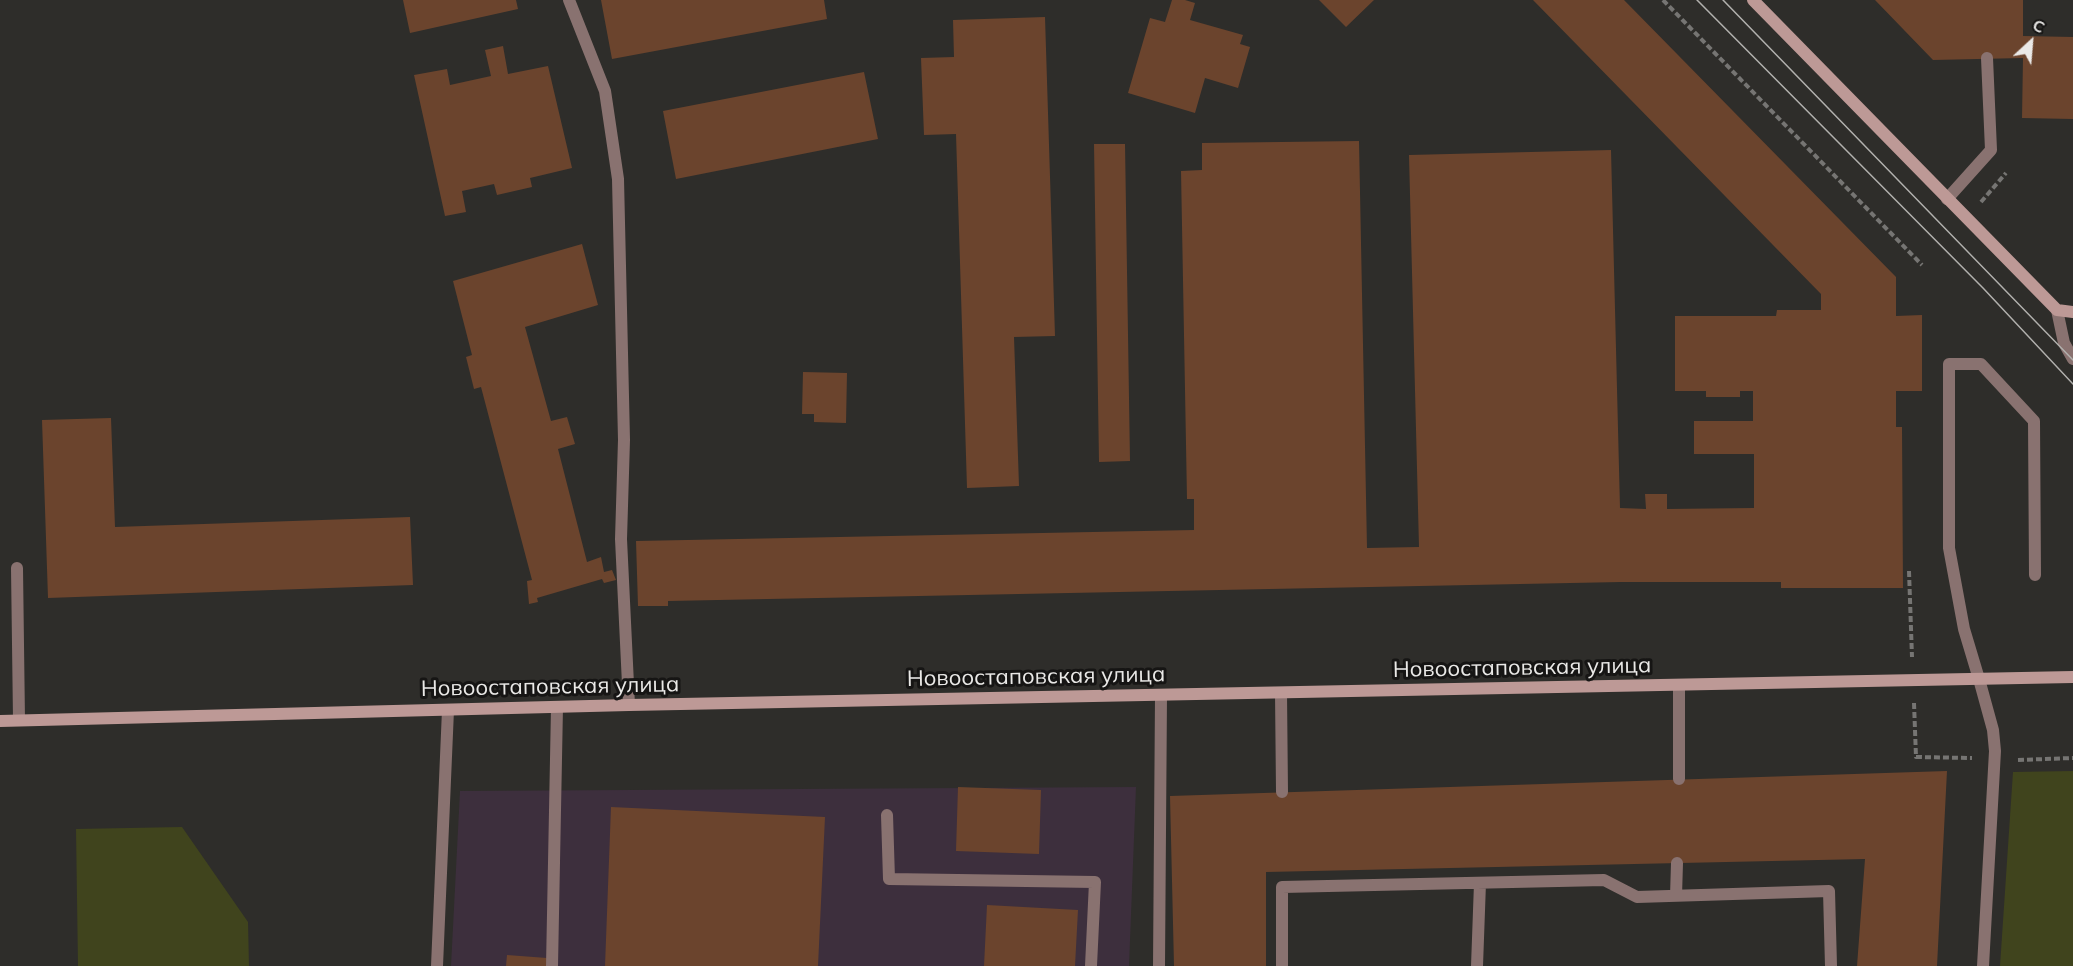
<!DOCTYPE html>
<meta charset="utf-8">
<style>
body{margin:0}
#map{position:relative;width:2073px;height:966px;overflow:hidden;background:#2e2d2a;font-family:Mulish,sans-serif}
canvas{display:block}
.north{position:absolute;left:2001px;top:12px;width:60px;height:60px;-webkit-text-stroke:4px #161514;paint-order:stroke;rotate:26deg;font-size:16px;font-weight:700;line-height:24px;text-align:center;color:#eae9e7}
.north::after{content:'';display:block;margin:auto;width:21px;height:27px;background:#eae9e7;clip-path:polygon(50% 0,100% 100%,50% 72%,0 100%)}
</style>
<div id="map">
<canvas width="2073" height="966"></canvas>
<div class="north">С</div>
</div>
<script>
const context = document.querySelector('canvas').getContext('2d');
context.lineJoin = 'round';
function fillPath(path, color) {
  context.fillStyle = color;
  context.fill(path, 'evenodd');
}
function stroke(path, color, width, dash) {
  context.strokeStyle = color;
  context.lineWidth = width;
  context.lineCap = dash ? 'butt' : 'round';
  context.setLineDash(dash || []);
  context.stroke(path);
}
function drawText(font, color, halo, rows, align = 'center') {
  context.font = font + ' Mulish,sans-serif';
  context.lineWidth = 6;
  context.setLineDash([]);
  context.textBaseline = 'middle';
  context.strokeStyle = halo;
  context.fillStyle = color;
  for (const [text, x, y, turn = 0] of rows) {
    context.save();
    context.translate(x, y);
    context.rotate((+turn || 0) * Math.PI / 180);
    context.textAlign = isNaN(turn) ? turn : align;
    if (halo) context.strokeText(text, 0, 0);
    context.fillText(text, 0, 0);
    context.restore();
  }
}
fillPath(new Path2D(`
 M1136,787L1129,966H451L460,791Z`), '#3d2f3d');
fillPath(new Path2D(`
 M2073,771V966H2000L2013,772Z
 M182,827L248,922L249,966H78L76,829Z`), '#40441d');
fillPath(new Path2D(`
 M403,0H516L518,9L410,33Z
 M601,0H824L827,19L612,59Z
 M1172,0H1185L1195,3L1190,20L1243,35L1240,44L1250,47L1238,88L1205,78L1195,113L1128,93L1150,18L1165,22Z
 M1319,0H1374L1346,27Z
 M1533,0H1624L1896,277V316L1922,315V391H1896V427H1902L1903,588H1781V582H1621L668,601V606H638L636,541L1194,530V499H1187L1181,171L1202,170V143L1359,141L1367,548L1419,547L1409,155L1611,150L1620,508L1646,509L1645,494H1667V509L1754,508V454H1694V421H1753V391H1740V397H1706V391H1675V316H1776L1777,310H1821V294Z
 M1875,0H2023V36L2073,37V119L2022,118L2023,58L1933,60Z
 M1045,17L1055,336L1014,337L1019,486L967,488L956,134L924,135L921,58L954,57L953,20Z
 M503,46L508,74L548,66L572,168L530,178L532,187L497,195L494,184L462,191L466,212L445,216L414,75L447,69L450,85L491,76L485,50Z
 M864,72L878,139L676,179L663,111Z
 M1094,144H1125L1130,461L1099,462Z
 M582,244L598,305L525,327L551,421L567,417L575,444L558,449L587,562L601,557L604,572L612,570L616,580L604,583L602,579L537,598L538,602L529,604L527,581L532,580L481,387L474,389L466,357L472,355L453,281Z
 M803,372L847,373L846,423L814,422V414H802Z
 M111,418L115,527L410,517L413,585L48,598L42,420Z
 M1947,771L1937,966H1857L1865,859L1266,872V966H1174L1170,796Z
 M958,787L1041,790L1039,854L956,851Z
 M611,807L825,817L818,966H605Z
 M987,905L1078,910L1075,966H984Z
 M507,955L547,958L546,966H506Z`), '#6b442d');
stroke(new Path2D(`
 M1663,0L1922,265
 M1981,202L2006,173
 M1909,571L1912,657
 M1914,703L1916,757L1972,758
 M2018,760L2073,758`), '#767573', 4, [6, 3]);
stroke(new Path2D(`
 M569,0L605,91L618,179L624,440L621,539L629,705
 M1947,199L1991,150L1987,58
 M17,568L19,720
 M1979,679L1964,629L1949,548V364H1981L2034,421L2035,575
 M1281,693L1282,792
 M1679,779V686
 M887,815L889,879L1095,882L1091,966
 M1676,896L1677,863
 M437,966L448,710
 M552,966L557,707
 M1159,966L1161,696
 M1282,966V887L1604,880L1637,897L1829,891L1831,966
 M1477,966L1480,883`), '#897270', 12);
stroke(new Path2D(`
 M2057,310L2064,343L2073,359
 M1979,679L1993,730L1995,751L1983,966`), '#897270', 12);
stroke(new Path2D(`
 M1753,0L2057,310L2073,312
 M0,721L629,705L2073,677`), '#bd9996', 12);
stroke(new Path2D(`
 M1697,0L1983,288L2073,384
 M1723,0L2073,360`), '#b2b1ae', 1.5);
drawText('22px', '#eae9e7', '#161514', [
 ["Новоостаповская улица",1522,668,-1],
 ["Новоостаповская улица",1036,677,-1],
 ["Новоостаповская улица",550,687,-1]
]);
</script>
